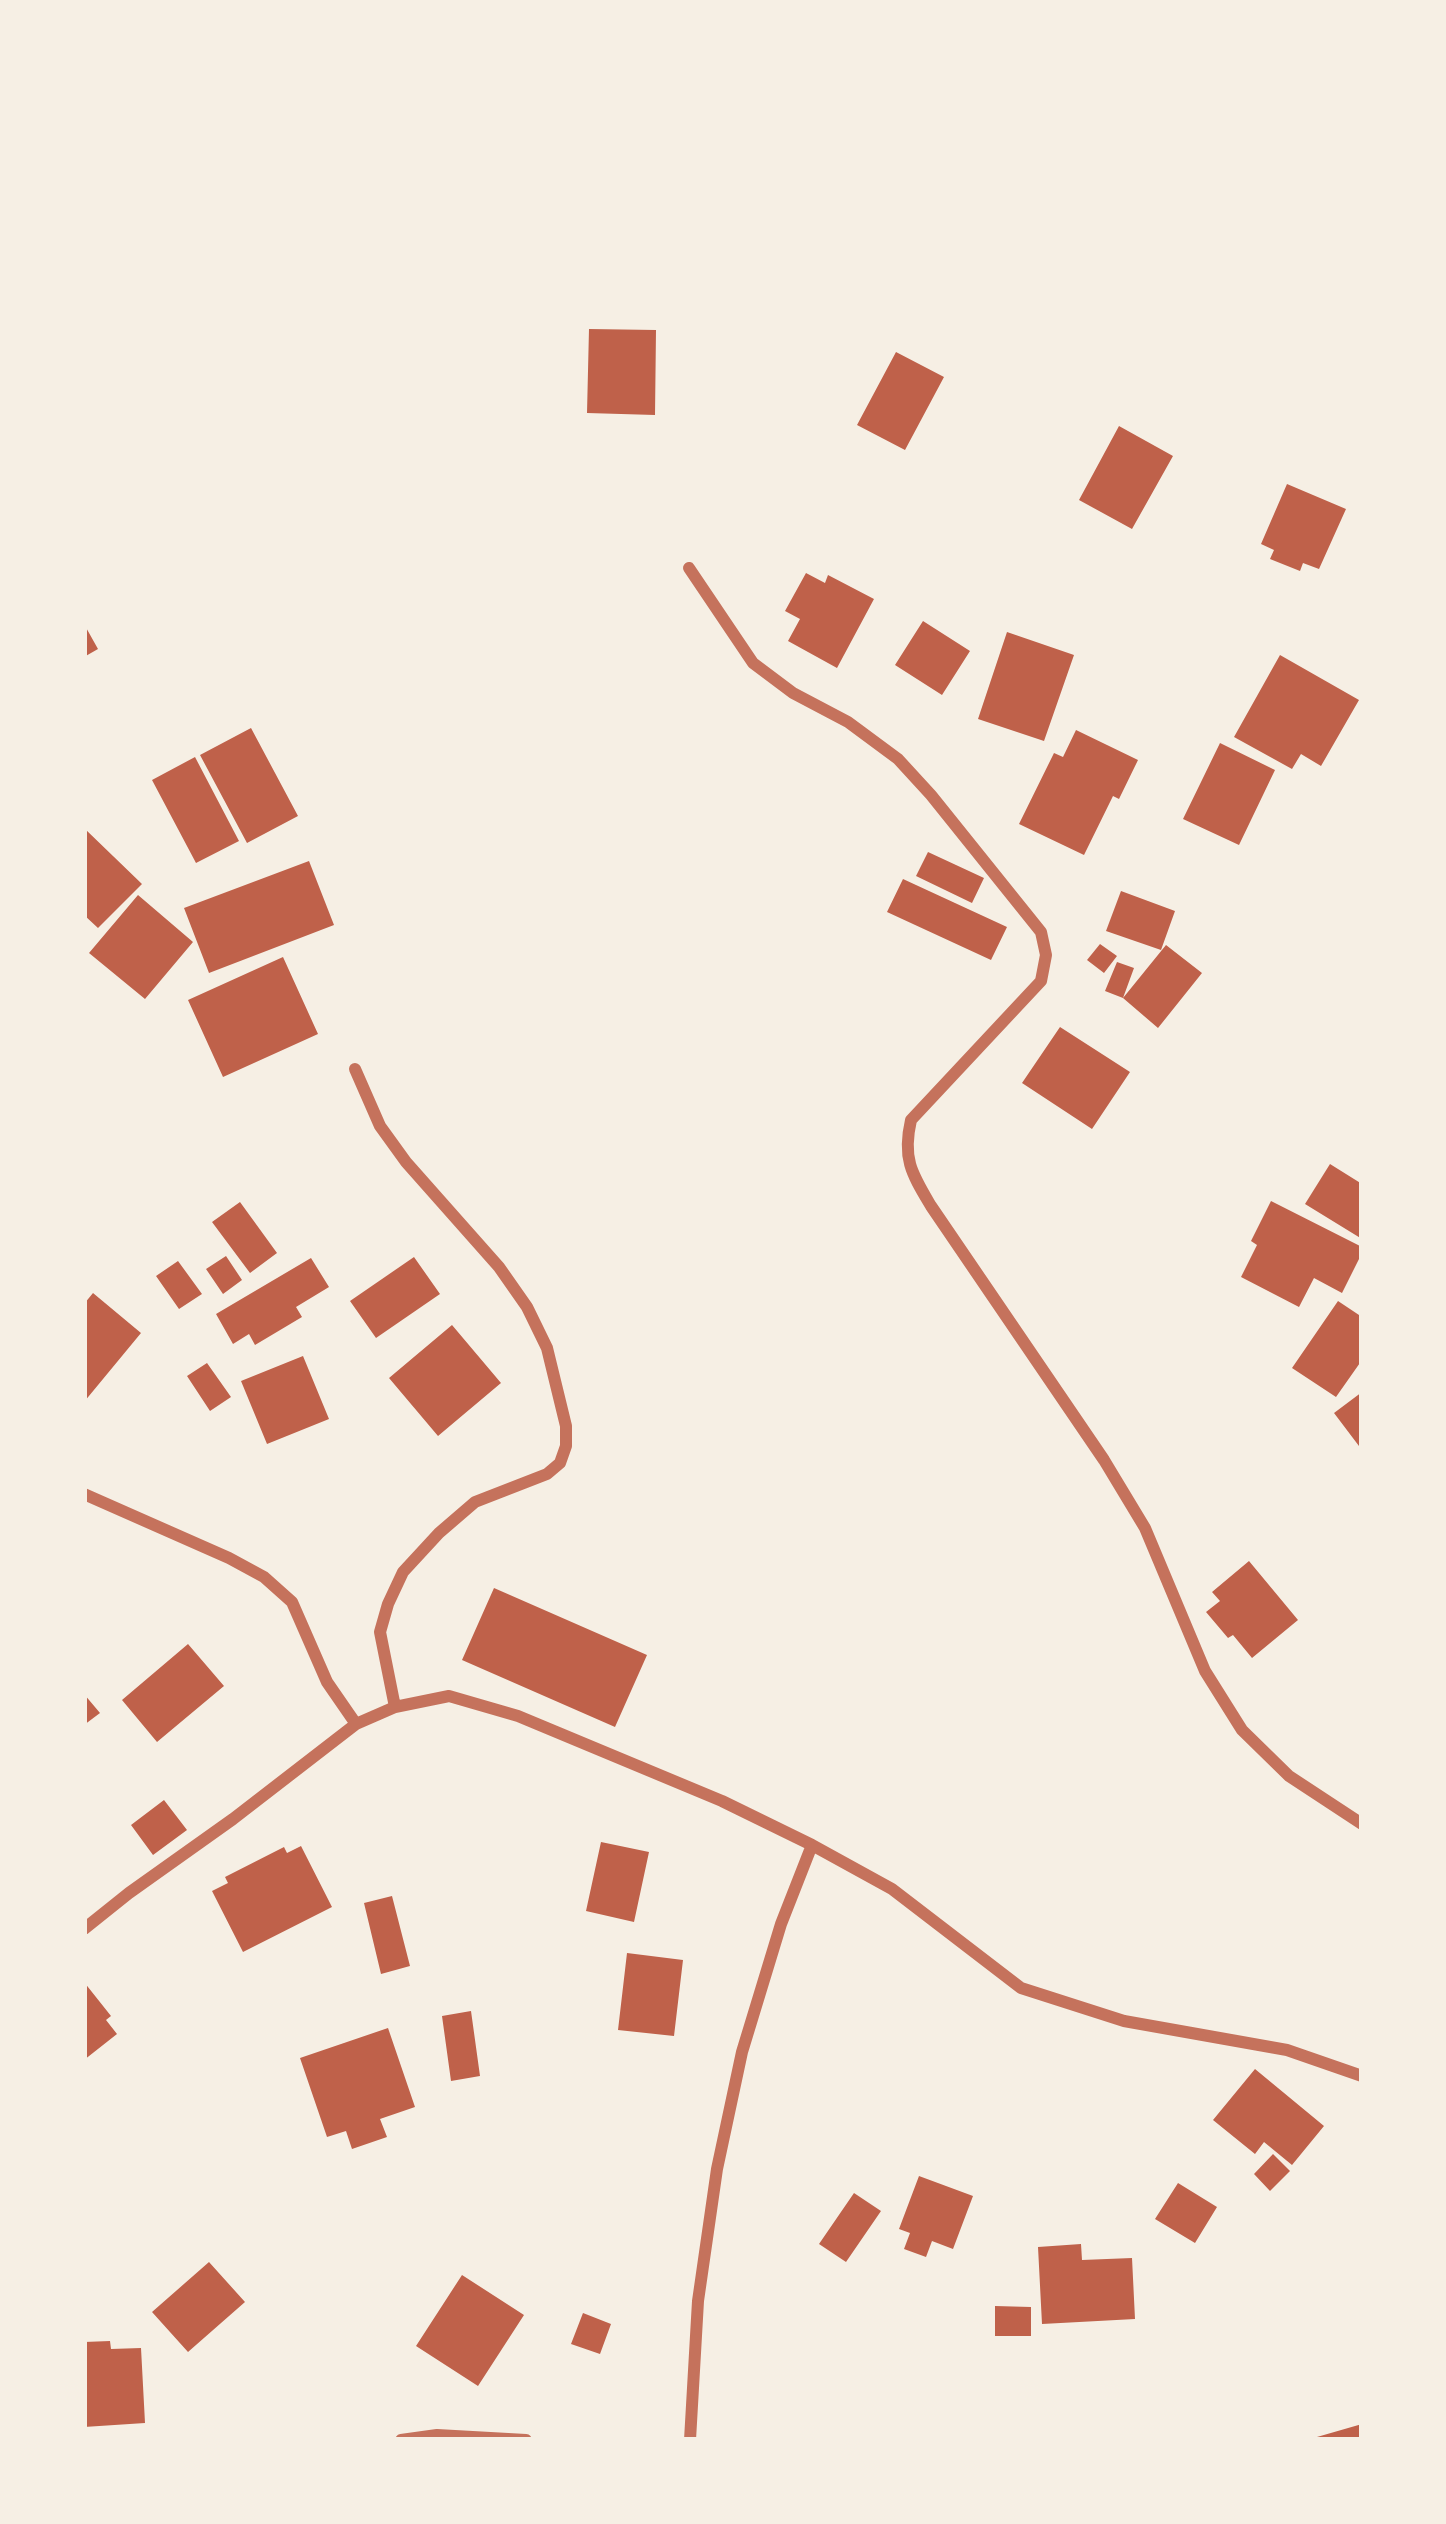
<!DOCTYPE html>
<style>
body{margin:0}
#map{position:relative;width:1446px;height:2524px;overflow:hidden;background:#f6efe4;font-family:"PT Serif",serif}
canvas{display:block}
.frame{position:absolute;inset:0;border:87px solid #f6efe4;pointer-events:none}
</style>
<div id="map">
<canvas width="1446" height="2524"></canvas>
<div class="frame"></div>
</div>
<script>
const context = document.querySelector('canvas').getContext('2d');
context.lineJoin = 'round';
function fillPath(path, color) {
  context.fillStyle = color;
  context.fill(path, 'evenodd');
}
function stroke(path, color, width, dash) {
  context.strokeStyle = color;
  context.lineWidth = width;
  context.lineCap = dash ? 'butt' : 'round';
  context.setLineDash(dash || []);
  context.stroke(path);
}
fillPath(new Path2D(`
 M589,329L656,330L655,415L587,413Z
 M896,352L944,377L905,450L857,425Z
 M1119,426L1173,456L1132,529L1079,500Z
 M1287,484L1346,509L1319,569L1303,563L1300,571L1270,559L1274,550L1261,544Z
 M806,573L825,583L828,575L874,599L837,668L788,641L800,619L785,611Z
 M923,621L970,651L942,695L895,665Z
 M84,624L98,649L84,657Z
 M1007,632L1074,655L1044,741L978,719Z
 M1280,655L1359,700L1321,766L1301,754L1292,769L1234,737Z
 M251,728L298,816L247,843L200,755Z
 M1076,730L1138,760L1119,799L1113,796L1084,855L1019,824L1054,753L1063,757Z
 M1220,743L1275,770L1239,845L1183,819Z
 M195,757L239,841L196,863L152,780Z
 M84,828L142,884L98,928L84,915Z
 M928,852L984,878L972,903L916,876Z
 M309,861L334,925L209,973L184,908Z
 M903,879L1007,927L991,960L887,912Z
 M1121,891L1175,911L1161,950L1106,931Z
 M138,895L193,942L145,999L89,953Z
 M1100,944L1117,956L1104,973L1087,960Z
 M1166,945L1202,973L1158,1028L1123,998L1105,991L1117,962L1134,968L1123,998Z
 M283,957L318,1034L223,1077L188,1000Z
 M1060,1027L1130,1072L1092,1129L1022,1083Z
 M1330,1164L1362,1184V1239L1305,1204Z
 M1271,1201L1362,1247V1253L1342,1293L1314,1278L1299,1307L1241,1277L1257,1245L1251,1241Z
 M240,1202L277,1253L250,1273L212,1222Z
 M226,1256L242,1280L223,1294L206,1269Z
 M414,1257L440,1294L376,1338L350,1301Z
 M311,1258L329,1287L296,1307L302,1317L255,1345L249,1334L233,1344L216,1314Z
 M178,1261L202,1294L179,1309L156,1276Z
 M93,1293L141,1333L84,1402V1304Z
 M1338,1301L1362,1317V1360L1336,1397L1292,1368Z
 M452,1325L501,1383L438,1436L389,1378Z
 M303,1356L329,1419L267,1444L241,1381Z
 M207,1363L231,1397L210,1411L187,1376Z
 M1362,1392V1450L1334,1413Z
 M1249,1561L1298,1620L1252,1658L1233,1635L1228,1638L1206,1612L1220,1601L1212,1592Z
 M494,1588L647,1655L615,1727L462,1660Z
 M188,1644L224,1686L157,1742L122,1700Z
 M84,1694L100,1713L84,1725Z
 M164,1800L187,1830L153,1855L131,1825Z
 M601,1842L649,1852L634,1922L586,1911Z
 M301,1846L332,1907L243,1952L212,1891L228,1883L225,1877L284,1847L287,1853Z
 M392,1896L410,1966L381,1974L364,1903Z
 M627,1953L683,1960L674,2036L618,2030Z
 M84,1982L111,2016L106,2020L117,2034L84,2060Z
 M471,2011L480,2076L451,2081L442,2016Z
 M388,2028L415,2107L380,2119L387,2137L352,2149L346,2131L327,2137L300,2058Z
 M1255,2069L1324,2126L1292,2165L1264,2142L1255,2154L1213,2120Z
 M1273,2154L1290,2171L1270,2191L1254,2174Z
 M919,2176L973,2196L953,2249L932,2241L926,2257L904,2249L910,2233L899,2229Z
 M1178,2183L1217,2207L1195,2243L1155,2219Z
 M854,2193L881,2211L846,2262L819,2244Z
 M1081,2244L1082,2260L1132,2258L1135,2319L1042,2324L1038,2247Z
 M209,2262L245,2302L188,2352L152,2312Z
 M462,2275L524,2315L478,2386L416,2346Z
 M995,2306L1031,2307V2336H995Z
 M583,2313L611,2324L600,2354L571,2344Z
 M110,2341L111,2349L141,2348L145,2423L84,2427V2342Z
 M1362,2424V2440H1310V2439Z`), '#bf614a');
stroke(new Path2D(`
 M689,568L753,663L793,693L848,722L898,759L931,795L1041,932L1046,955L1041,981L911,1120C902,1159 912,1174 931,1206L1104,1460L1145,1528L1205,1671L1242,1730L1289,1776L1362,1824
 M355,1069L380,1126L406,1162L499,1267L527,1307L547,1348L566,1426V1446L560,1463L547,1474L475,1502L439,1533L403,1572L388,1604L380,1632L395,1707
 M84,1494L229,1558L264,1577L292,1602L327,1682L356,1724
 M84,1929L129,1893L233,1819L356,1724L395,1707L449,1696L518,1716L722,1801L812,1845L892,1889L1021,1988L1124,2021L1287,2050L1362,2076
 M401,2440L437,2435L526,2440
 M690,2440L698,2301L717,2169L742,2052L781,1924L812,1845`), '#c5725c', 12);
</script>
